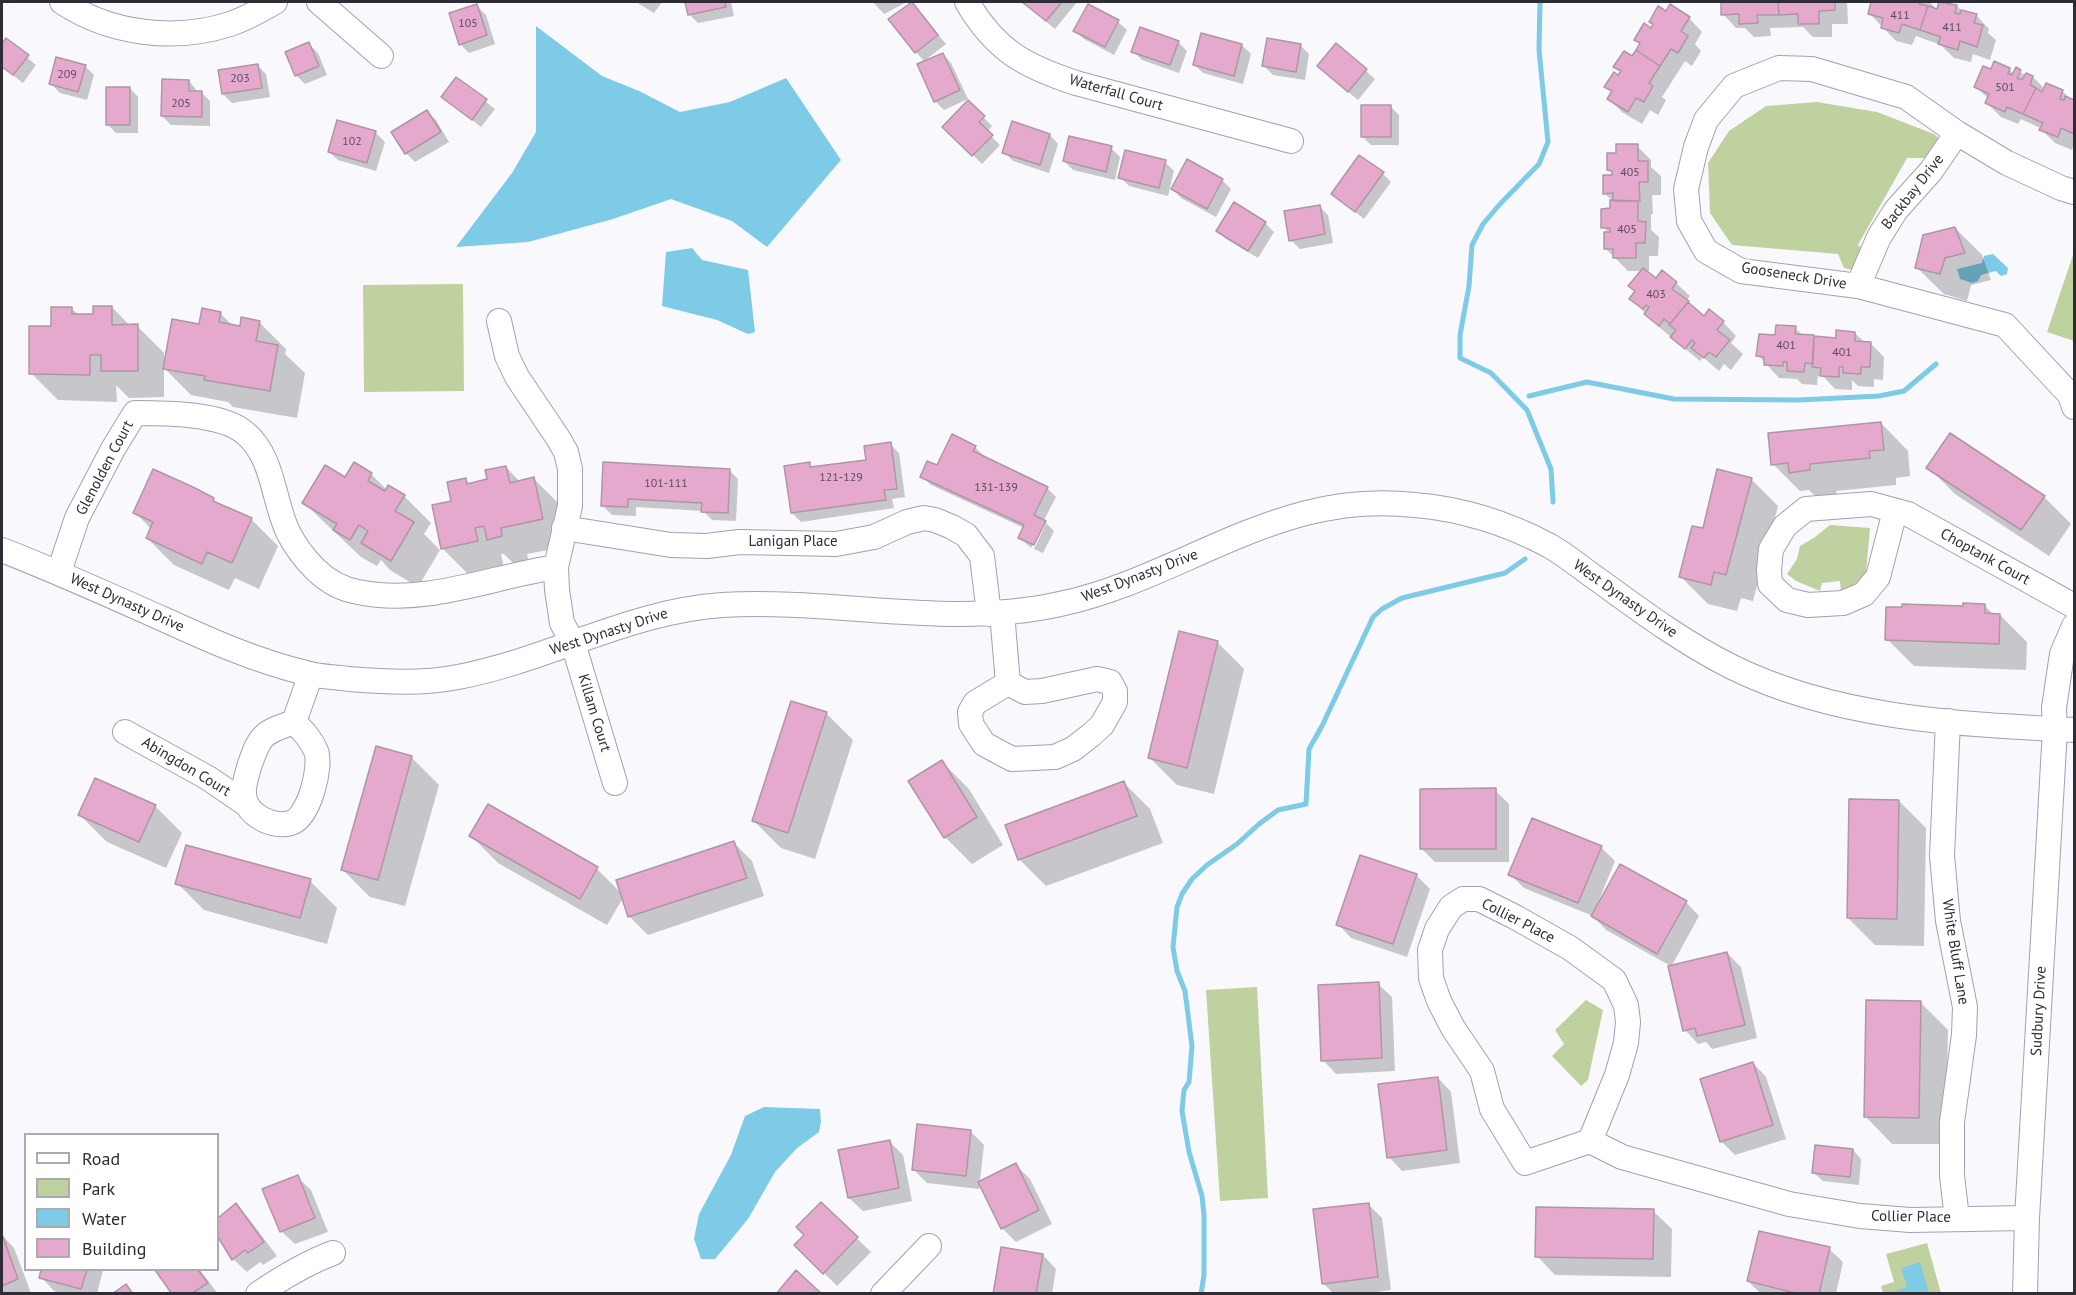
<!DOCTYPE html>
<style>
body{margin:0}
#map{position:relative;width:2076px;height:1295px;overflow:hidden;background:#f9f8fd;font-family:"PT Sans",sans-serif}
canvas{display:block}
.frame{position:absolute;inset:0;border:3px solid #2e2c36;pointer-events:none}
.legend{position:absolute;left:24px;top:1133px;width:195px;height:138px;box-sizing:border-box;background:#fff;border:2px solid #ababaf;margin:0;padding:8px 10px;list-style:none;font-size:18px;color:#2e2c36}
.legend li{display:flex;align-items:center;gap:12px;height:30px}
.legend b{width:30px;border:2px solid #ababaf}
</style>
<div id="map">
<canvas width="2076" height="1295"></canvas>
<div class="frame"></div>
<ul class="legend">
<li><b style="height:8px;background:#fff"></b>Road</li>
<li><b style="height:16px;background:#c0d1a0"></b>Park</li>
<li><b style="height:16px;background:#7dcbe6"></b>Water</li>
<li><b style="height:16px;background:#e6a9ce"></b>Building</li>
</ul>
</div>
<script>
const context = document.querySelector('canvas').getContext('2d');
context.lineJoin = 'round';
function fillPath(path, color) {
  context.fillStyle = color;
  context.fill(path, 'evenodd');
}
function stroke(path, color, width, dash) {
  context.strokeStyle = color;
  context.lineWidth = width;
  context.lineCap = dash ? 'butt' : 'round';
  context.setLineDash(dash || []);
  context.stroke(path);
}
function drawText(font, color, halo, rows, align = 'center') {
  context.font = font + ' "PT Sans",sans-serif';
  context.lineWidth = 6;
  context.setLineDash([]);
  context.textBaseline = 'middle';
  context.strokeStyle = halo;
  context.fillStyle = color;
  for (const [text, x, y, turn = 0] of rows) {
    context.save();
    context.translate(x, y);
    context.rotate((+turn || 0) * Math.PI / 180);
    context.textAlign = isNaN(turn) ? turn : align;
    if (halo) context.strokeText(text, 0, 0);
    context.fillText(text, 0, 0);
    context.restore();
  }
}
fillPath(new Path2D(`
 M1817,102L1877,112L1934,134L1942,141L1935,158H1907L1858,245L1864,250L1852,270L1844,268L1838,254L1732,245L1710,213L1708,163L1729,131L1766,106Z
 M2074,252V341L2047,332Z
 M463,284L464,391L364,392L363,285Z
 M1830,525L1870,528L1866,573L1857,582V590L1849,593L1841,591L1840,581L1822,583L1820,591L1796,581L1787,574L1797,559L1800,546L1815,537Z
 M1257,987L1268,1198L1220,1201L1206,990Z
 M1586,1000L1603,1010L1588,1080L1581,1086L1552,1056L1564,1044L1555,1030Z
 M1927,1243L1941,1293H1883L1881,1286L1894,1282L1886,1254Z`), '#c0d1a0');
fillPath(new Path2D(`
 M536,26L602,76L639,91L680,112L730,102L786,78L841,160L767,247L732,221L671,199L613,219L528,242L456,247L512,173L536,132Z
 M692,248L702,260L748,270L755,332L748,334L717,320L662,306L666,252Z
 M1993,254L2008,268L2007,274L2001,276L1996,271L1981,275L1978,281L1972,283L1960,279L1957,269L1982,263L1984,256Z
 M764,1107L820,1109L821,1122L819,1132L797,1148L775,1172L748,1219L715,1259H701L694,1239L699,1214L731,1155L745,1116Z
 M1920,1262L1929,1293H1893L1892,1292L1907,1287L1901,1268Z`), '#7dcbe6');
fillPath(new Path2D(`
 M636,2H662L654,13Z
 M687,2H731L734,16L698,23L689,14Z
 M873,2H907L884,14Z
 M1022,2H1077L1055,29Z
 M1723,2H1847L1848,24H1832V37H1813L1803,27L1770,28L1771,36L1754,37L1745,28H1736L1723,14Z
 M1873,2H1929L1935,7L1934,10L1938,11L1941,2L1957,6L1963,12L1976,15L1989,29L1988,33L1996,40L1990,60L1973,54L1971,62L1954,58L1941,45L1916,36L1912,45L1896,41L1869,13Z
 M912,3L946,44L924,61L916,52Z
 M477,6L486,15L495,44L469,53L460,44Z
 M1088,6L1118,22L1127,30L1114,55L1084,39L1075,30Z
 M1667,13L1689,18L1702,32L1695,44L1701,51L1692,66L1685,61L1662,97L1666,100L1658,115L1650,110L1642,124L1622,112L1609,99L1613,93L1606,86L1621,73L1615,67L1633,59L1641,45L1635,39L1652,30Z
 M6,40L36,65L23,83L2,67V47Z
 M1178,42L1187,51L1179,73L1142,60L1133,51Z
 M309,44L318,53L327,75L305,84L297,76L287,53Z
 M1242,45L1251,54L1243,84L1203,73L1194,64Z
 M1300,45L1309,54L1305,80L1273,75L1264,66Z
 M1337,45L1375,79L1358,100L1328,75Z
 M943,54L951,63L968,99L944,110L935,101Z
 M257,65L266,74L270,97L232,103L223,94Z
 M85,66L94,75L87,100L60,93L51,84Z
 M2009,69L2014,74L2016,69L2026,76L2033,77L2045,89L2062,91L2074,102V142L2072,150L2055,143L2040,128L2021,119L2018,124L2001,117L1987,103L1989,99L1976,87L1991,71Z
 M457,79L495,109L481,127L443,97Z
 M189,81L198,92H201L210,101V126L171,125L162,116Z
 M130,88L138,97V133H116L107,124Z
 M968,102L992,126L987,132L1000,145L982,164L944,127Z
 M1390,106L1399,115V145H1371L1362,136Z
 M427,112L436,120L449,142L415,162L406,153L393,133Z
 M338,122L376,133L385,142L376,171L338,160L329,152Z
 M1050,135L1058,144L1049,173L1013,161L1004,152Z
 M1637,146L1651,160V167L1661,176V195H1652L1653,214H1651V230L1659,237L1658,256H1649V271H1645L1656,280L1676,283L1690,296L1686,301L1704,318L1723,322L1736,336L1731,343L1743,354L1731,370L1724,364L1719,371L1703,357L1700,361L1660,328L1631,299L1636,291L1642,271H1628L1606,249L1609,233L1603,227L1614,202L1604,193L1615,176L1609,170L1617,155Z
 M1111,148L1120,157L1115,180L1073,170L1064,161Z
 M1165,162L1174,171L1168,196L1129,186L1120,177Z
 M1383,174L1391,182L1364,219L1333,194Z
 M1222,180L1231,189L1216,217L1181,198L1173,189Z
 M1319,206L1328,215L1333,243L1300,249L1291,240Z
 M1265,223L1274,232L1258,258L1226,239L1217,230Z
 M1955,228L1982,255L1991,280L1971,285L1967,301L1944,294L1916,267Z
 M112,307L130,326H137L164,353V361L200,325L220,313L233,326L241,328L259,322L286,349L285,354L305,373L297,418L233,407L228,402L191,395L164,368V397L129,398L116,385L117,402L58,400L31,373L53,327L71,308L79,315H94Z
 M1795,328L1804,336L1837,339L1855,333L1865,343H1870L1884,357L1883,380L1874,379V387L1858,386L1852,380V390L1835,389L1823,376H1818L1817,385L1802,384L1797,379L1779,378L1758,355L1777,336Z
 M1881,423L1908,451L1910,476L1896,478V485L1836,491L1837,497L1818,499L1809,490L1800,491L1773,464Z
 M890,444L899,453L905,497L892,499L894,508L801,522L792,513L809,464L814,468L868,461Z
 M975,447L984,456L983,457L1047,488L1056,497L1043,522H1045L1054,531L1043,553L1034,549L1046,524H1043L1031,548L1020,538L1024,528L931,485L922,476Z
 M355,464L371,474L387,490L404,496L431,523L424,534L440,550L418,587L390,570L381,560L377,566L361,557L304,503L346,479Z
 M506,467L520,482L534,479L561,506L569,546L527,554L529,563L516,566L504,554H501L504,568L469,575L442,548L452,502L466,480L470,484L489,480Z
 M1928,467L2044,497L2071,524L2049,556L1955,494Z
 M729,470L738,479L736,521L712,520L703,511L636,507V516L612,515L603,506Z
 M1751,479L1778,506L1753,601L1741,598L1737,611L1708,604L1681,577Z
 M213,499L219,505L251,519L278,546L259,589L235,578L229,590L174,565L147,538L151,529L135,512Z
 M1984,605L1994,615H2000L2027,642L2026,670L1914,666L1887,639L1965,608Z
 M1217,642L1244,669L1214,794L1177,785L1150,758Z
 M826,713L853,740L815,859L781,848L754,821Z
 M377,748L412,758L439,785L405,906L370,897L343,870Z
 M942,762L969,789L1003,845L972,864L945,837Z
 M1123,782L1150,809L1163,843L1046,886L1019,859Z
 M1495,790L1509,804V862H1435L1422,849Z
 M1899,801L1926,828L1924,946L1875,945L1848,918Z
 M155,806L182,833L166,868L107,842L80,815Z
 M488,806L597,869L621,893L734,843L752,861L764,896L648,935L629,916L623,898L607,925L498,863L471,836Z
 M1601,847L1615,861L1597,905L1686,902L1699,916L1671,967L1727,953L1741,967L1757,1038L1712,1049L1706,1042L1698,1044L1685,1030L1669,965L1606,930L1593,916L1524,888L1510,874Z
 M1416,875L1430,889L1407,957L1351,938L1338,924Z
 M310,881L337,908L327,944L204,910L177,883Z
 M1378,984L1392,997L1395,1071L1336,1074L1323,1060Z
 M1921,1003L1948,1030L1946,1144H1892L1865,1116Z
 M1753,1063L1766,1077L1786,1139L1735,1155L1722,1142L1702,1080Z
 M1438,1078L1451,1092L1460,1163L1402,1171L1389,1157Z
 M970,1131L984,1145L979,1189L927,1183L913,1169Z
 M889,1141L903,1155L912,1201L863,1211L849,1198Z
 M1853,1150L1861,1159L1859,1185L1823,1181L1814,1173Z
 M1016,1165L1030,1179L1052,1224L1016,1242L1002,1228Z
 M297,1177L311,1190L328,1232L295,1244L281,1231Z
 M821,1204L871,1252L837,1286L796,1245L806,1235Z
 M236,1205L249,1219L277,1256L263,1265L260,1262L247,1272L233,1259L218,1234V1220Z
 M1369,1205L1382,1218L1391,1290L1363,1294H1334L1323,1283Z
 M1653,1211L1672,1229L1671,1277L1555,1275L1537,1256Z
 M2,1235L14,1248L31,1293L2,1294Z
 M1829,1249L1843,1262L1836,1294H1761L1748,1281Z
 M1043,1255L1056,1269L1052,1294H995Z
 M43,1270H103L97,1294H63L54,1291L41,1277Z
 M157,1270H200L218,1294H174Z`), '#0003');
stroke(new Path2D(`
 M1540,2L1539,50L1548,142L1539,164L1500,204L1483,224L1472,245L1469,286L1460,335V358L1491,373L1527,410L1551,469L1553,502
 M1529,396L1587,382L1674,399L1799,400L1879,396L1904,391L1936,364
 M1201,1294L1204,1275V1215L1202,1196L1189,1152L1182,1111L1184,1090L1189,1082L1192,1046L1185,991L1177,971L1173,947L1177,907L1182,894L1192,879L1207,865L1237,844L1259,824L1278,810L1306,804L1309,749L1322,726L1373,617L1382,609L1402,598L1505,573L1525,559`), '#7dcbe6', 5);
const building = new Path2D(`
 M685,2H725L726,7L688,15Z
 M912,2L938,35L915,53L888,19Z
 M1022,2H1062L1046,21Z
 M1721,2H1778L1779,15H1757L1758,23L1739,24V14L1721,15Z
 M1778,2H1835V10L1819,11V24H1798V14L1779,15Z
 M1871,2H1919V4L1928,6L1920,30L1902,24L1899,33L1881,28L1883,18L1868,14Z
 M1939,2L1957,5L1955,13L1960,14L1961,10L1977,14L1974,23L1983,25L1977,47L1960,41L1958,50L1938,44L1941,37L1920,30L1928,6L1937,9Z
 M477,4L487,35L459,45L449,13Z
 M1088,4L1119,20L1105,47L1073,31Z
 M1670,4L1690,17L1681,31L1688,36L1678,53L1671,49L1660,66L1636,50L1640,43L1634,40L1644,23L1651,28L1653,24L1649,22L1658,6L1666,11Z
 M1140,27L1179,41L1170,65L1131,52Z
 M1201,33L1242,44L1234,76L1193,65Z
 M6,38L29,55L13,75L2,67V44Z
 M1267,38L1301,44L1296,72L1262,66Z
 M309,42L319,66L295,76L285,52Z
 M1336,43L1367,69L1348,92L1317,66Z
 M1636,50L1660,66L1649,83L1653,86L1644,102L1636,98L1628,112L1607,99L1612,91L1604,87L1614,72L1618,75L1621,71L1613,67L1624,51L1632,56Z
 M943,53L960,90L934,102L917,64Z
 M56,57L86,65L78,92L49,84Z
 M1994,61L2010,68L2008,74L2012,75L2016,67L2021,70L2017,78L2022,80L2026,73L2033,76L2030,85L2036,88L2023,114L2007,107L2005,112L1985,103L1989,94L1974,87L1983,66L1991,69Z
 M258,64L262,88L222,94L218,70Z
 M456,77L487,99L472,120L441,97Z
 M162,79L189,80V91H202V117L161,116Z
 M2046,83L2063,90L2060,99L2064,100L2065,96L2074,100V134L2061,128L2058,137L2039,130L2043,123L2023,114L2036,88L2042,92Z
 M106,87H130V125H106Z
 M968,100L985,116L979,122L993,135L972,156L942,127Z
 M1361,105H1391V137H1361Z
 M427,110L441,132L405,154L391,132Z
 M337,120L376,131L367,163L328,152Z
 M1012,121L1050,134L1040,165L1002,153Z
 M1069,136L1112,146L1106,172L1063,161Z
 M1616,144H1638V161H1648V182H1639L1640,201H1613V193L1603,194V175H1612V171L1607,170V153H1616Z
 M1125,150L1166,160L1159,188L1118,178Z
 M1359,155L1384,172L1355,212L1331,194Z
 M1187,159L1223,179L1207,209L1171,189Z
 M1610,200L1638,201V221L1646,222L1645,243H1636V258H1613V249H1604V232H1610V228H1601V209L1610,208Z
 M1234,202L1266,222L1248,251L1216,231Z
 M1320,205L1325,234L1289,241L1284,211Z
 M1955,227L1965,253L1945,258L1940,274L1915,268L1923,235Z
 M1643,268L1656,278L1662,270L1677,282L1672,289L1689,301L1670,324L1664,319L1659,326L1644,314L1649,307L1646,305L1643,309L1629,299L1635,291L1628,286Z
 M1688,302L1704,316L1709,309L1724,321L1717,330L1730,340L1716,357L1709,352L1704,358L1691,348L1695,343L1692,340L1685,349L1670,337L1676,330L1669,325Z
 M93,306H112V325L138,324V371H101V355H90V375L29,374V326H51V307H72V314H93Z
 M202,308L221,312L219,322L240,326L241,317L260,321L256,341L278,345L270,391L204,380L205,376L163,369L172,319L199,324Z
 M1776,325L1796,326L1795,334L1814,335L1813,364L1805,363L1804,372L1787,371V362H1783V366L1764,365V357L1756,356L1759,334L1775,335Z
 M1836,330L1855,332V341L1871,342L1870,367H1861V374L1843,373V367H1839V377L1820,376L1821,368L1812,367L1814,336L1836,338Z
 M1881,422L1884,450L1869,451L1870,458L1810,464V470L1789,473L1788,463L1771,465L1768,433Z
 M1950,433L2045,496L2021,530L1926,468Z
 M952,434L976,446L973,451L1048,487L1034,515L1046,521L1034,545L1018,538L1024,525L920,477L927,461L937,465Z
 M891,442L897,489L884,490L886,500L791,513L784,466L810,462V467L866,460L864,446Z
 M354,462L372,473L368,481L385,491L388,485L405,495L395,511L414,522L391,561L361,543L368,531L359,525L350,540L333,530L337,524L302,503L325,465L345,477Z
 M603,462L730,469L728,513L701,512L702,503L628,499V507L601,506Z
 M506,466L510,483L534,477L543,519L501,528L502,536L487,540L484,526L475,528L478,541L441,549L432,505L451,501L447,482L466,478L467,484L487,479L485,470Z
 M153,469L193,487L214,498L213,501L252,518L232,563L207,552L202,564L146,538L153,522L133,513Z
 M1717,469L1752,478L1726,575L1714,572L1711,585L1679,577L1692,526L1703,528Z
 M1963,603L1985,604V613L2000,614L1999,644L1885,640L1886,607H1902V604L1963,606Z
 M1179,631L1218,641L1187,768L1148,758Z
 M791,701L827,712L788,833L752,821Z
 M376,746L412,756L378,880L341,870Z
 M942,760L977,817L944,838L908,781Z
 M95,778L156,805L139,842L78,815Z
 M1124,781L1137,816L1018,860L1005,825Z
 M1496,788V849H1420V789Z
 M1849,799L1899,800L1897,919L1847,918Z
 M488,804L598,867L580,899L469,836Z
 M1532,818L1602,846L1578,903L1508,875Z
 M734,841L747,878L628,917L616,880Z
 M186,845L311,879L300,918L175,884Z
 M1360,855L1417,874L1393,944L1336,925Z
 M1620,864L1687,901L1657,954L1591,916Z
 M1727,952L1745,1025L1697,1036L1695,1028L1683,1031L1668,966Z
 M1379,982L1382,1058L1321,1061L1318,985Z
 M1866,1000L1921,1001L1919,1118L1864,1117Z
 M1753,1062L1773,1125L1720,1142L1700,1079Z
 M1438,1077L1447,1150L1387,1158L1378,1084Z
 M917,1124L971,1130L966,1176L912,1170Z
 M890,1140L899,1188L848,1198L838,1150Z
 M1815,1145L1853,1149L1850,1177L1812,1173Z
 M1016,1163L1039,1210L1001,1229L978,1182Z
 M298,1175L315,1218L280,1232L262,1189Z
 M821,1202L858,1237L823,1274L794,1245L804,1235L796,1227Z
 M236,1203L264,1242L248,1253L245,1250L232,1260L218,1237V1218Z
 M1369,1203L1378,1277L1322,1284L1313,1209Z
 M1536,1207L1654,1209L1653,1259L1535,1257Z
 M1759,1231L1830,1247L1819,1294H1799L1747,1281Z
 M2,1234L18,1279L2,1286Z
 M1001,1247L1043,1254L1036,1294H993Z
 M41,1270H87L81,1289L39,1278Z
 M155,1270H198L208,1283L191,1294H172Z
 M796,1270L822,1294H776Z
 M126,1284L133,1294H112Z`);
fillPath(building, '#e6a9ce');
stroke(building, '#ae96a4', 1.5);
const minor = new Path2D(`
 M62,2C110,34 175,42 230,24C246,19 261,10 275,2
 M319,2L381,56
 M967,2C995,50 1024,66 1076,83L1291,141
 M2074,192L2061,188L2007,163L1957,133L1906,97L1812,69L1779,68L1734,86L1706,120L1696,147L1686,189L1689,221L1706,251L1741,271L1858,286L2005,325L2070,395L2074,407
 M1858,286L1879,237L1896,210L1931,171L1957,133
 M499,321L507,356L517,377L558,438L566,452L570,469V506L556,567L557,590L562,623L573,643L615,783
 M1895,511L1878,577L1864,594L1843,603L1808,605L1787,600L1770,584L1769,570L1771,549L1785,526L1806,509L1871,504L1908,514L2074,606
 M564,528L671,545L707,546L739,542L836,544L874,537L907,522L924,518L935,520L952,527L966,535L982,556L989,614
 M2,550C56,571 109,595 163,619C209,640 256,661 306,673C320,677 335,677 349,679C386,682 422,684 458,677C548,660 630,611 722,605C834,598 949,629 1060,604C1146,586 1221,535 1306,513C1341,504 1379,501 1415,505C1462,509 1509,524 1550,546C1569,557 1586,572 1604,584C1645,614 1686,644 1732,667C1837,719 1959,724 2074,730
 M59,572L77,518L113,449L135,413C165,413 222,413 245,433C274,457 273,501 288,532C295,546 304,558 315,569C327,581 341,589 358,592C425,606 490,577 556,567
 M1002,613L1008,683L975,703L970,712L971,724L984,744L1012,759L1055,757L1073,749L1091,735L1102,725L1115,702V691L1110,682L1097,679L1042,691L1025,692L1008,683
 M1948,721L1942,856L1948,921L1965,1007L1964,1035L1952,1122V1176L1957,1218
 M294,722C262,733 260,735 249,767C247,776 243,785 244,794C245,815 275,830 293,822C309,815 322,767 316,751C311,739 303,731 294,722L311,674
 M125,732L208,778L246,804
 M1590,1141L1617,1075L1626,1043L1628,1022L1626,1005L1614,980L1570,948L1515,917L1479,899H1463L1451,907L1437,929L1430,950L1431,978L1439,1001L1453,1028L1482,1071L1492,1109L1525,1163L1590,1141L1622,1157L1789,1204L1860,1216L1910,1220L2027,1218
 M258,1294C283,1277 306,1263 333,1253
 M883,1294L929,1246
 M2025,1294L2027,1218L2055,729L2054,708L2062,654L2074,626`);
stroke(minor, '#a39fb7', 26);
stroke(minor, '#fff', 24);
drawText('12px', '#5c4b5c', null, [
 ["411",1900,16],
 ["105",468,24],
 ["411",1952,28],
 ["209",67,75],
 ["203",240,79],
 ["501",2005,88],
 ["205",181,104],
 ["102",352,142],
 ["405",1630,173],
 ["405",1627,230],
 ["403",1656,295],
 ["401",1786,346],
 ["401",1842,353],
 ["121-129",841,478],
 ["101-111",666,484],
 ["131-139",996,488]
]);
drawText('15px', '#2e2c36', '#fff', [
 ["Waterfall Court",1116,93,16],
 ["Backbay Drive",1913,192,-52],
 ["Gooseneck Drive",1794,276,9],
 ["Glenolden Court",105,468,-62],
 ["Lanigan Place",793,542],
 ["Choptank Court",1985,557,29],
 ["West Dynasty Drive",1140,576,-21],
 ["West Dynasty Drive",1625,599,35],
 ["West Dynasty Drive",127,603,24],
 ["West Dynasty Drive",609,632,-18],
 ["Killam Court",594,713,73],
 ["Abingdon Court",186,767,31],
 ["Collier Place",1518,921,27],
 ["White Bluff Lane",1955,952,81],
 ["Sudbury Drive",2039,1011,-87],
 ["Collier Place",1911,1217,1]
]);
</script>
